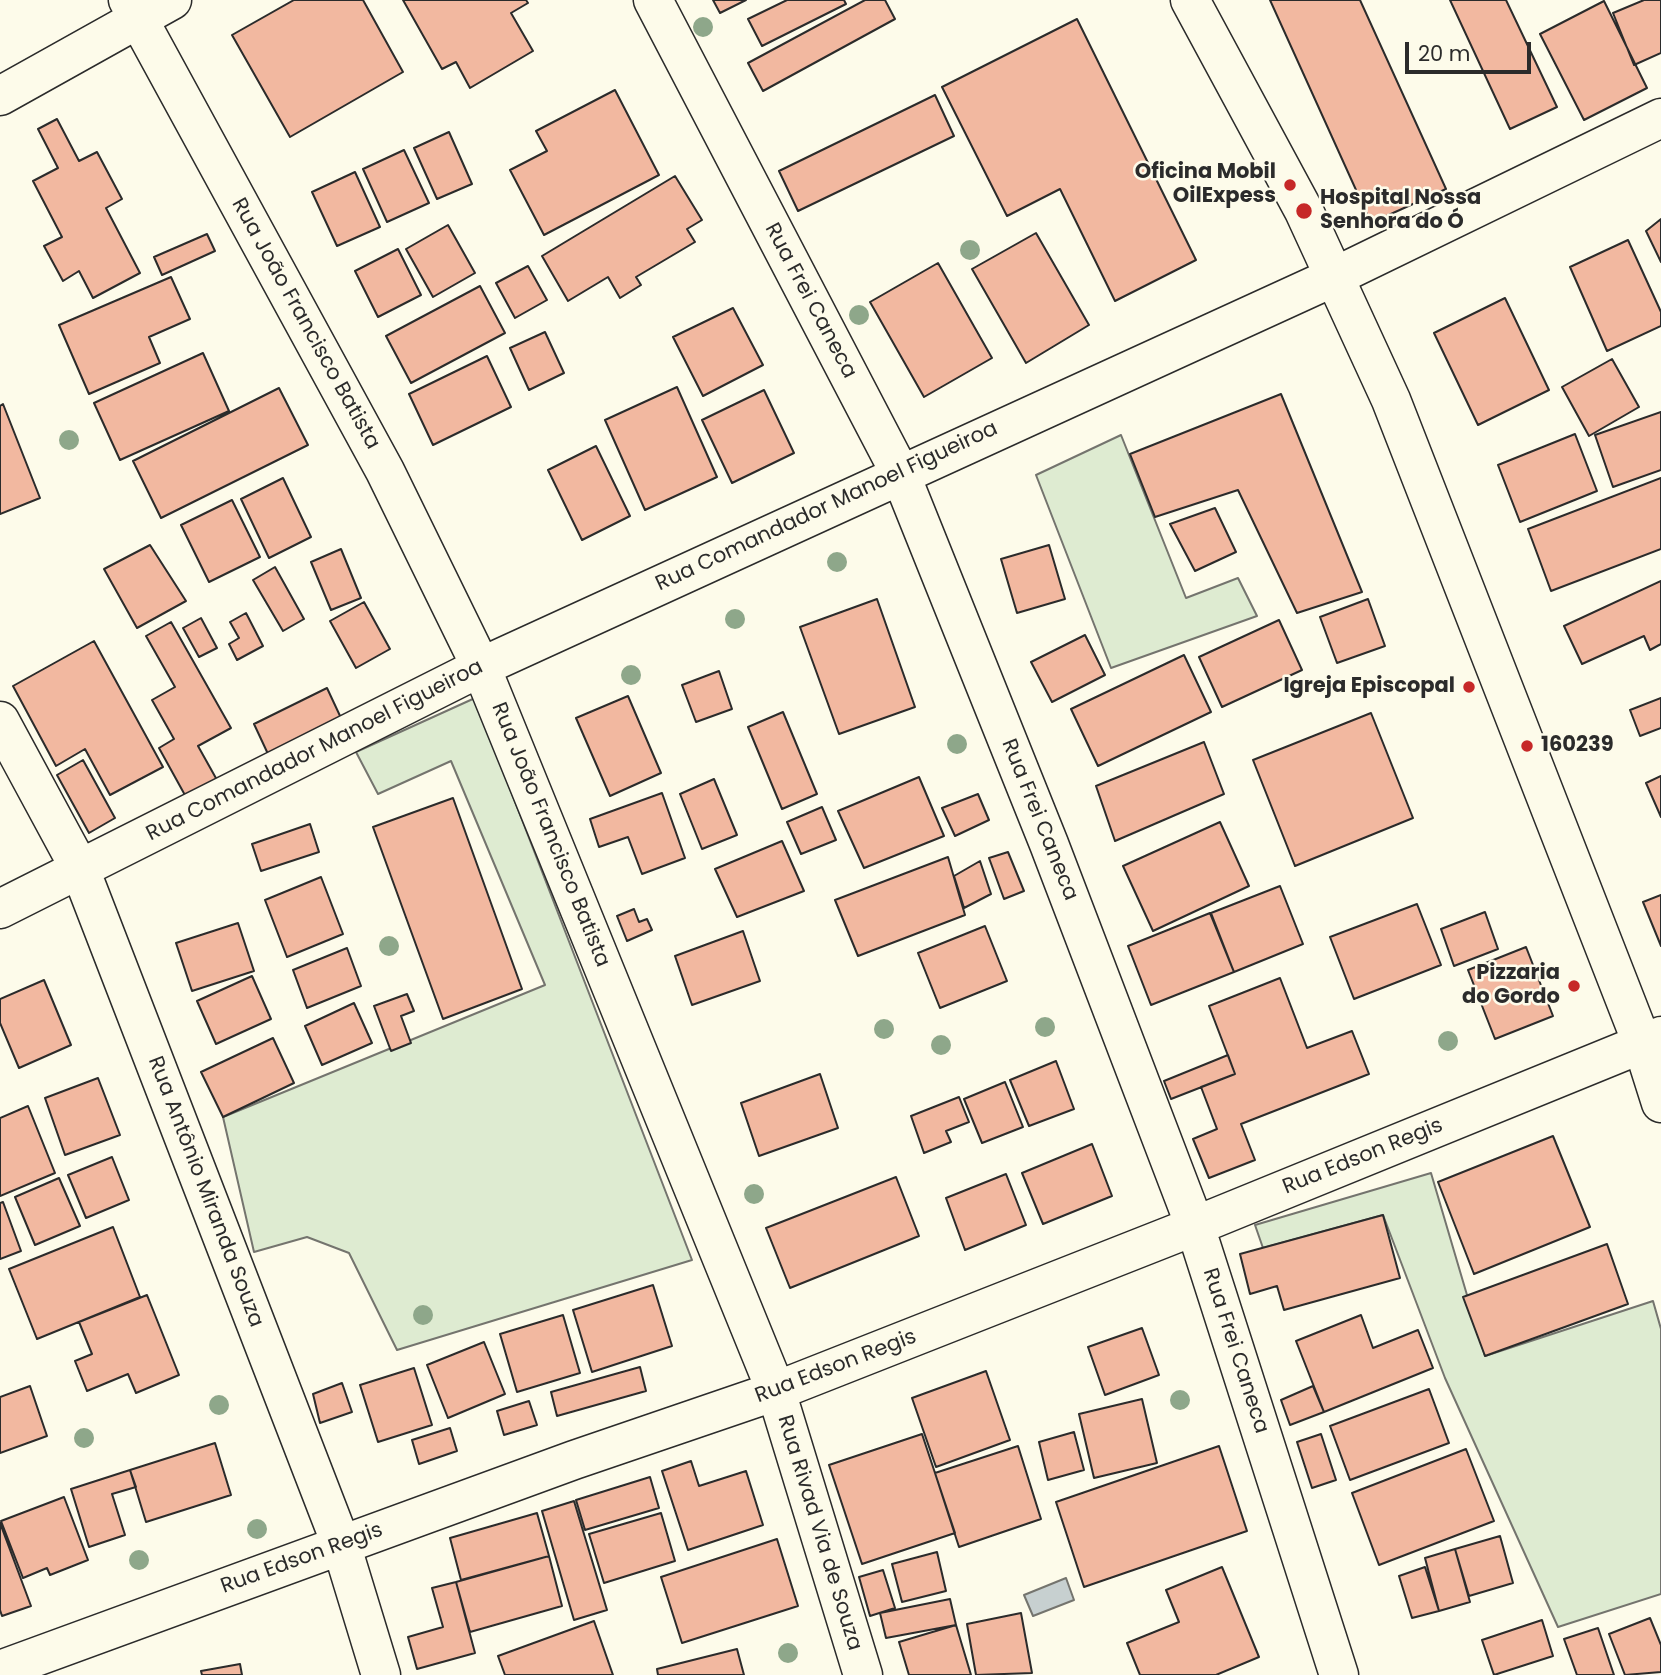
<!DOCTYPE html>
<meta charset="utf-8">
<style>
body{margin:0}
#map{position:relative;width:1661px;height:1675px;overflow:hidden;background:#fdfbea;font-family:Poppins,sans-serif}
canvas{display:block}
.scale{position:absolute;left:1405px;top:42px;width:126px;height:32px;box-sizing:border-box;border:4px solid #2b2b2b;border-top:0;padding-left:9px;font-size:21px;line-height:24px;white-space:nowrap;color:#2b2b2b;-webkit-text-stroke:5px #fdfbea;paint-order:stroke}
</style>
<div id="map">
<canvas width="1661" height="1675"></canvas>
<div class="scale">20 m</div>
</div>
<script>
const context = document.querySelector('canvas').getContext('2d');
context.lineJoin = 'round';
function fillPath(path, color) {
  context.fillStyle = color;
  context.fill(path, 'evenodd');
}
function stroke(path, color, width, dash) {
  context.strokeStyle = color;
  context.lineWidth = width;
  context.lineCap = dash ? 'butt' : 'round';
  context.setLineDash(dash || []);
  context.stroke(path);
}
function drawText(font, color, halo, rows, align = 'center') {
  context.font = font + ' Poppins,sans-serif';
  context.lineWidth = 5;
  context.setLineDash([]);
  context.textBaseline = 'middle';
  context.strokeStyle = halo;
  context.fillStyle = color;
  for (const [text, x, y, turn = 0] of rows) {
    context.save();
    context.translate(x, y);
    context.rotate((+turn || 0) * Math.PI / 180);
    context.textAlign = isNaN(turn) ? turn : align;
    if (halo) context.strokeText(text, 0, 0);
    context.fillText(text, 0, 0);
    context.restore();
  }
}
const green = new Path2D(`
 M1121,435L1186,598L1238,578L1257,616L1111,668L1036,475Z
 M475,698L692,1260L397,1350L349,1253L307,1237L254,1252L223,1117L545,985L451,761L378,794L356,752Z
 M1431,1173L1485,1356L1653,1301L1661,1329V1594L1558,1627L1445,1378L1383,1215L1263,1248L1255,1225Z`);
fillPath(green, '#deebd1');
stroke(green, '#74746e', 2);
const water = new Path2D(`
 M1066,1578L1074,1600L1033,1616L1024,1595Z`);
fillPath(water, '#c7d0d0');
stroke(water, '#74746e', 2);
const building = new Path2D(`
 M294,0H363L403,72L290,137L232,35Z
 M403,0H526L528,3L511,13L533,51L470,88L456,62L442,69Z
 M713,0H746L720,13Z
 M787,0H844L846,4L762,46L748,19Z
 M865,0H885L895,19L763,91L748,63Z
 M1270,0H1360L1446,189L1371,223Z
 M1450,0H1506L1557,107L1510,129Z
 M1644,0H1661V53L1634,65L1613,13Z
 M1604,1L1647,88L1584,120L1540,34Z
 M1077,19L1196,260L1115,301L1060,189L1007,216L942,87Z
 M615,90L659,175L544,235L510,170L547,151L536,131Z
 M935,95L954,136L798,211L779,171Z
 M57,119L79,161L97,152L122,199L106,208L140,273L93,298L79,271L63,281L44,246L62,237L33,181L58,168L38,129Z
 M449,132L472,184L437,199L414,148Z
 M404,150L429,203L387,222L363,169Z
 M355,172L380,227L337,246L312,192Z
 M675,176L702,220L687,229L695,242L636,277L641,285L620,298L608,277L568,301L542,256Z
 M1661,219V262L1646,231Z
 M448,225L475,273L433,297L406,249Z
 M1036,233L1089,325L1026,363L972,269Z
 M207,234L215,251L162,275L154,257Z
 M1628,240L1661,312V326L1607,351L1570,267Z
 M398,249L421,295L378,317L355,271Z
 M938,263L992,358L924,397L870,302Z
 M528,266L547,300L515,318L496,283Z
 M171,277L190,319L149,337L160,363L89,394L59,325Z
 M480,286L505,333L411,383L386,336Z
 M1505,298L1549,390L1478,425L1434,333Z
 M733,308L763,365L703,396L673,337Z
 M545,332L564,373L529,390L510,348Z
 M203,353L229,411L120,460L94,403Z
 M487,356L511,407L433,445L409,394Z
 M1612,359L1639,407L1589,436L1562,387Z
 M677,387L717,477L645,510L605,420Z
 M279,388L308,445L161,518L133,461Z
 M764,390L794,453L732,483L702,420Z
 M1281,394L1362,592L1297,613L1238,490L1155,517L1130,454Z
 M3,404L40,498L0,514V406Z
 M1661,412V470L1613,487L1595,435Z
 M1575,434L1597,491L1520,522L1498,465Z
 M596,446L630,516L582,540L548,470Z
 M283,478L311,537L269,558L241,499Z
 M1661,478V549L1551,591L1528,529Z
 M232,500L260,557L209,582L181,525Z
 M1215,508L1236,552L1195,571L1170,524Z
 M150,545L186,601L137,628L104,569Z
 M1049,545L1065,599L1017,613L1001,559Z
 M341,549L361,598L331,610L311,562Z
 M275,567L304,619L283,631L253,580Z
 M1661,581V644L1650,650L1644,636L1582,664L1564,626Z
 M877,599L915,707L839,734L800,627Z
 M1368,599L1385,646L1337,663L1320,617Z
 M364,602L390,649L356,668L330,621Z
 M246,613L263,646L237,660L229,644L239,638L230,622Z
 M201,618L217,648L199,657L183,628Z
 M1279,620L1302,670L1222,707L1199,657Z
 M171,622L231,728L198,746L217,780L186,797L159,748L174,739L152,700L175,687L146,636Z
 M1085,635L1105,675L1052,702L1031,662Z
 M94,641L163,767L110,795L85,749L56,766L13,686Z
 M1184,655L1211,712L1098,766L1071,709Z
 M719,671L732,709L696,722L682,685Z
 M327,688L341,718L268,754L254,724Z
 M628,696L661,773L610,796L576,718Z
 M1661,698V728L1640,736L1630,710Z
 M783,712L817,794L782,809L748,727Z
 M1371,713L1413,818L1295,866L1253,760Z
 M1204,742L1224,794L1115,841L1096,786Z
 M83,760L115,818L89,833L57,775Z
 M1661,776V817L1646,783Z
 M919,777L944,836L864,868L838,811Z
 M714,779L737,835L702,849L680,794Z
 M662,793L685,858L642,874L628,837L599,847L590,819Z
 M978,794L989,820L955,836L942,808Z
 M453,798L522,989L443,1019L373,827Z
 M822,807L836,840L801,854L787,822Z
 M1220,822L1249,886L1153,931L1123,866Z
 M310,824L319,852L261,871L252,844Z
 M782,841L804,891L737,917L715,869Z
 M1008,852L1024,891L1004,899L989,858Z
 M948,857L965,915L858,956L835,900Z
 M980,861L991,894L964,908L954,876Z
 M321,877L343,934L287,957L265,900Z
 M1280,886L1303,944L1234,972L1211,913Z
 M1661,895V946L1643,902Z
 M1417,904L1441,965L1354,999L1330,937Z
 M634,909L639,922L647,919L652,930L627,941L617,916Z
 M1485,912L1498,949L1454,966L1441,929Z
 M1210,913L1234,972L1151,1005L1128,946Z
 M238,923L254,971L192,991L176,943Z
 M985,926L1007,981L940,1008L918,953Z
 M743,931L760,981L692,1005L675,956Z
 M1526,947L1553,1016L1495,1039L1468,970Z
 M347,948L361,986L307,1008L293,970Z
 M252,976L271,1019L216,1044L197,1001Z
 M1280,978L1307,1048L1352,1031L1369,1074L1241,1124L1255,1160L1209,1178L1193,1139L1217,1129L1201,1087L1235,1074L1209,1006Z
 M44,980L71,1045L19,1068L0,1023V999Z
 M407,994L414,1011L401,1016L411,1043L391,1051L374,1006Z
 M354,1003L372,1043L322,1065L305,1026Z
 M273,1038L294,1083L223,1117L201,1072Z
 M1228,1055L1235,1074L1171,1099L1164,1081Z
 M1056,1061L1074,1109L1029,1126L1010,1080Z
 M820,1074L838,1128L759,1156L741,1103Z
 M98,1078L120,1135L65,1155L45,1098Z
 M1005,1082L1023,1127L982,1143L964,1099Z
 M959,1097L969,1122L946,1131L951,1142L924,1153L911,1116Z
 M28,1106L55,1173L0,1196V1118Z
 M1553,1136L1590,1227L1474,1274L1438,1182Z
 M1092,1144L1112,1196L1043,1224L1022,1173Z
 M112,1157L129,1200L86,1218L68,1175Z
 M1006,1174L1026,1225L965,1250L946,1198Z
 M896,1177L919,1236L790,1288L766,1228Z
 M59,1178L80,1226L35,1245L15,1197Z
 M3,1202L21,1251L0,1259V1203Z
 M1383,1215L1400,1278L1284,1310L1277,1286L1250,1294L1240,1254Z
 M113,1227L140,1297L37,1339L9,1269Z
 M1607,1244L1628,1304L1485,1356L1463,1297Z
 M653,1285L672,1346L592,1372L573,1310Z
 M147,1295L179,1375L136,1393L128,1374L87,1391L75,1361L92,1354L79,1322Z
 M563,1315L580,1373L517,1392L500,1334Z
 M1361,1315L1373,1348L1418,1330L1433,1368L1324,1412L1296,1341Z
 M1142,1328L1159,1375L1105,1395L1088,1347Z
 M484,1342L505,1394L448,1418L427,1365Z
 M640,1367L646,1391L557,1416L551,1392Z
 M414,1368L432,1425L378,1442L360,1385Z
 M986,1371L1010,1440L936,1467L912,1398Z
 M342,1383L352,1412L320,1423L313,1394Z
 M30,1386L47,1436L0,1453V1397Z
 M1313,1386L1324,1412L1290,1425L1281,1400Z
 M1429,1389L1449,1443L1350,1480L1330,1426Z
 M1142,1399L1157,1463L1094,1478L1079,1414Z
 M529,1401L537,1425L504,1435L497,1411Z
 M450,1428L457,1451L419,1464L412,1440Z
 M1074,1432L1084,1470L1048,1480L1039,1442Z
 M922,1434L955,1533L862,1564L829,1465Z
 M1321,1434L1336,1480L1312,1488L1297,1442Z
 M215,1443L231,1495L146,1522L130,1470Z
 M1018,1446L1041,1519L959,1547L935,1473Z
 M1219,1446L1247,1531L1084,1587L1056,1502Z
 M1466,1449L1494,1521L1379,1565L1352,1493Z
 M691,1461L699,1486L746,1471L763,1525L688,1550L662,1471Z
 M130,1470L136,1487L112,1494L125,1535L89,1547L71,1489Z
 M650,1477L659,1508L585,1530L576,1500Z
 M64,1497L88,1560L50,1575L47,1568L23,1578L1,1521Z
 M574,1501L607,1610L574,1620L542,1511Z
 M537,1513L549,1556L461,1580L450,1538Z
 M661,1513L675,1561L604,1583L589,1534Z
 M0,1523L31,1606L2,1616L0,1610Z
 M1500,1536L1513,1583L1469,1596L1455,1549Z
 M777,1539L798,1606L682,1643L661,1577Z
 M1455,1549L1470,1602L1439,1611L1425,1558Z
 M937,1552L946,1591L902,1602L892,1564Z
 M549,1556L562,1606L470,1632L456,1582Z
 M1222,1567L1259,1657L1216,1675H1140L1127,1643L1179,1622L1166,1590Z
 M1425,1567L1439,1611L1412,1618L1399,1576Z
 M883,1570L895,1608L870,1616L859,1577Z
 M456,1582L475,1653L417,1669L408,1637L443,1627L432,1588Z
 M950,1599L956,1625L886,1638L880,1613Z
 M1021,1613L1032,1673L976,1675L967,1624Z
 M1650,1618L1661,1645V1672L1625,1675L1609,1634Z
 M1542,1620L1553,1656L1494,1675L1482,1640Z
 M594,1621L613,1675H505L498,1656Z
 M956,1625L971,1675H909L899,1642Z
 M1598,1628L1614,1675H1577L1564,1639Z
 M737,1649L744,1675H658L657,1669Z
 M240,1664L242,1675H202L201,1671Z`);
fillPath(building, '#f2b8a0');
stroke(building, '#2b2b2b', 2);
const minor = new Path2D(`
 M128,0L385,471L481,667L776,1391L863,1675
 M653,0L900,473L1049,844L1195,1226L1339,1675
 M0,96L172,0
 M0,721L80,869L341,1544L381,1675
 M0,909L481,667L1336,276L1661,118
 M0,1670L574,1460L776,1391L1195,1226L1661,1036`);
const major = new Path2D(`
 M1190,0L1304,211L1391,400L1642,1043L1661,1103`);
stroke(minor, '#2b2b2b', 41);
stroke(major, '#2b2b2b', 41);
stroke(minor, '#fdfbea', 38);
stroke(major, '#fdfbea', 38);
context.fillStyle = '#8ea78a';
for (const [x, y] of [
 [703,27],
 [970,250],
 [859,315],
 [69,440],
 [837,562],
 [735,619],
 [631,675],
 [957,744],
 [389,946],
 [1045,1027],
 [884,1029],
 [1448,1041],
 [941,1045],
 [754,1194],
 [423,1315],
 [1180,1400],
 [219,1405],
 [84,1438],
 [257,1529],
 [139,1560],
 [788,1653]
]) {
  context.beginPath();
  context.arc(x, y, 10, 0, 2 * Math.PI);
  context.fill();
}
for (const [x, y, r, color] of [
 [1290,185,7,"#c62828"],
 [1304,211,9,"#c62828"],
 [1469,687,7,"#c62828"],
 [1527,746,7,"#c62828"],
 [1574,986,7,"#c62828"]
]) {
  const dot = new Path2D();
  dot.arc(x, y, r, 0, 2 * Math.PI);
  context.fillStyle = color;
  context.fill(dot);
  stroke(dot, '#fdfbea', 2.5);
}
drawText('bold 21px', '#2b2b2b', '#fdfbea', [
 ["Oficina Mobil",1276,173],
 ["OilExpess",1276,197],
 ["Hospital Nossa",1320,199,"left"],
 ["Senhora do Ó",1320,223,"left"],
 ["Igreja Episcopal",1455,687],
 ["160239",1541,746,"left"],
 ["Pizzaria",1560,974],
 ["do Gordo",1560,998]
], 'right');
drawText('21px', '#2b2b2b', '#fdfbea', [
 ["Rua Frei Caneca",810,301,62],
 ["Rua João Francisco Batista",305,324,61],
 ["Rua Comandador Manoel Figueiroa",827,507,-25],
 ["Rua Comandador Manoel Figueiroa",315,751,-27],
 ["Rua Frei Caneca",1039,820,68],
 ["Rua João Francisco Batista",550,835,68],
 ["Rua Edson Regis",1363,1157,-22],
 ["Rua Antônio Miranda Souza",205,1192,69],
 ["Rua Frei Caneca",1235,1351,72],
 ["Rua Edson Regis",836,1367,-21],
 ["Rua Rivad Via de Souza",819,1533,73],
 ["Rua Edson Regis",302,1559,-20]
]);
</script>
